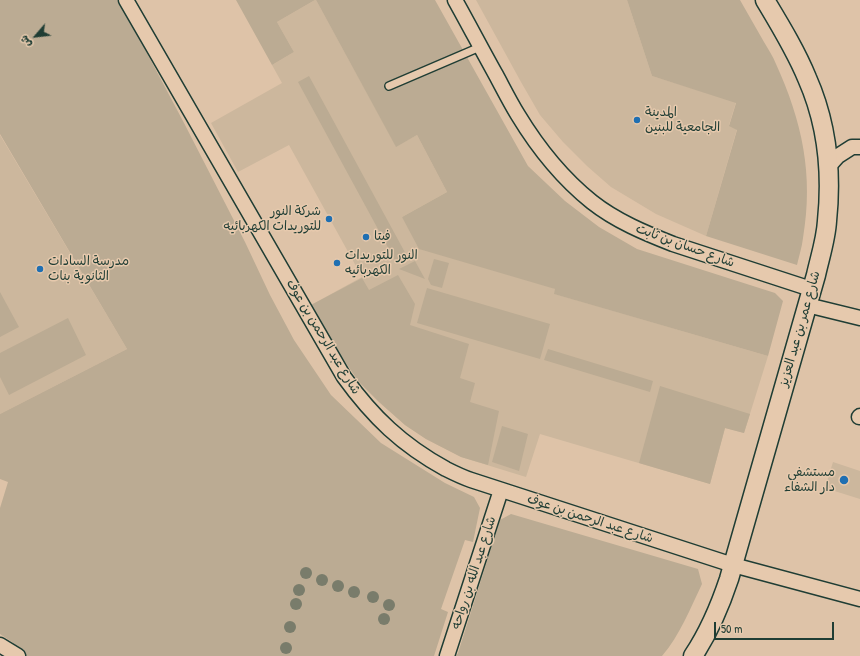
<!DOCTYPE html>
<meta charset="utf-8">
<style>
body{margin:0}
#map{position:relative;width:860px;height:656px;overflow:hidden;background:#dec3a8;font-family:"Patrick Hand","Playpen Sans Arabic",sans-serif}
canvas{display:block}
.north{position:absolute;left:16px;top:16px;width:40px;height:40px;-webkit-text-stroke:3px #e6c9ad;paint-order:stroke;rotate:242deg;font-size:11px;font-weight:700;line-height:16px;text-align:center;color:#1f3d34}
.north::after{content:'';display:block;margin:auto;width:14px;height:18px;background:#1f3d34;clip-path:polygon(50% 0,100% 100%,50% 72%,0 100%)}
.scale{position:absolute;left:714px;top:622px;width:120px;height:18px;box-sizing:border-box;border:2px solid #1f3d34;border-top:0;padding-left:5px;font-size:12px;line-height:14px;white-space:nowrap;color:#1f3d34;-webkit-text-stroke:3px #e6c9ad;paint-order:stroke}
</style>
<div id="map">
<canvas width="860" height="656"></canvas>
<div class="north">ش</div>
<div class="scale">50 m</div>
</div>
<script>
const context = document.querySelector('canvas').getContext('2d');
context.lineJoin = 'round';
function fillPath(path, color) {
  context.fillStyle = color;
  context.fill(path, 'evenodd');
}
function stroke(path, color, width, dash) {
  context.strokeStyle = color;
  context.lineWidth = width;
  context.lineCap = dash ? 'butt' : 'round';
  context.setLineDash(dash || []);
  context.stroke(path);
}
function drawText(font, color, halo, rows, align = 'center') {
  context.font = font + ' "Patrick Hand","Playpen Sans Arabic",sans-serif';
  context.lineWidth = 3;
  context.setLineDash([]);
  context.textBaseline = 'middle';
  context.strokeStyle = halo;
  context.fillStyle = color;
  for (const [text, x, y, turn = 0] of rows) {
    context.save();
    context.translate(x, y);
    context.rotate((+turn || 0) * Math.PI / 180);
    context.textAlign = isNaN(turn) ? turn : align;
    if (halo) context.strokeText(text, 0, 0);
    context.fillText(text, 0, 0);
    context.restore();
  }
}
fillPath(new Path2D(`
 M315,0H316L396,146L417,135L447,192L402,217L555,289V294L768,356L744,433L725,428L710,484L540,434L526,477L461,457L426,439L405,425L379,402L359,382L342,358L311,305L362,277L289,145L238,172L211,123L282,83L272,65L294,52L277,22Z
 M476,0H627L652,76L736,102L729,125L737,129L706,236L656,214L611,187L587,166L563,142L540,115L521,82Z
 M0,135L127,349L0,414Z
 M833,462L860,471V499L825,488Z`), '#ccb79d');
fillPath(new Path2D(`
 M0,0H117L139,38L184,123L245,242L270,295L294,340L331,395L381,443L445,483L474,497L480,508L473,542L465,540L441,609L448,612L434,656H26L12,642L0,634V508L8,482L0,479V414L127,349L0,134Z
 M236,0H315L277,22L294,52L272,65Z
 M316,0H435L528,166L565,201L599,227L637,249L775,293L783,301L768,356L554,294L555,289L419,249L402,217L447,192L417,135L396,147Z
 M627,0H740C748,14 756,28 764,42C768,49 773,56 776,64C802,121 814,175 803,238C802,247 799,256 797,265L706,236L737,130L729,126L736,103L652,76Z
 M309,76L408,258L397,264L298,82Z
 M434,259L449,263L442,288L431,285L428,279Z
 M415,261L425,279L399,269Z
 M398,275L415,304L410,325L469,344L460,378L475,383L470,402L499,411L488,465L461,457L426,439L405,425L379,402L359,382L327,335L311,305L362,278L369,290Z
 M427,288L550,324L540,359L417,323Z
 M0,292L19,327L0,337Z
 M68,318L86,355L9,395L0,377V353Z
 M548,349L653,381L650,392L544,360Z
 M660,386L750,414L744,433L725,428L710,484L639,463Z
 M502,426L528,434L519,471L492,462Z
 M511,514L698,569L702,584C690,609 680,635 662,656H456L458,653L500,520Z`), '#bbab93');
const service = new Path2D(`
 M389,86L480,47`);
const minor = new Path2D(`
 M126,0L344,377C373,417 402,445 446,469C454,473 462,477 471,480L733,565L860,599
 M455,0C469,25 482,50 496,75C503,88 510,102 518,115C538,148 562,178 592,202C616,221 645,233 673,244L811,289
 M829,166L838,156L852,147H860
 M807,305L860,318
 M859,417L860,416
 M0,645L18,656
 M447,656L501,490`);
const tertiary = new Path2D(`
 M693,656C709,632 720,606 729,579L816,275C820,257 826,239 827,221C832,173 827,123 807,78C796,51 780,25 765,0`);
stroke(service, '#1f3d34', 10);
stroke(minor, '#1f3d34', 17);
stroke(tertiary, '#1f3d34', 21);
stroke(service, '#e6c9ad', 7);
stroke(minor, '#e6c9ad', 14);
stroke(tertiary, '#e6c9ad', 18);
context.fillStyle = '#797c6b';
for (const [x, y] of [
 [306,573],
 [322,580],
 [338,586],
 [299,590],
 [354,592],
 [373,597],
 [296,604],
 [389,605],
 [384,619],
 [290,627],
 [286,648]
]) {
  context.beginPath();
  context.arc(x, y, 6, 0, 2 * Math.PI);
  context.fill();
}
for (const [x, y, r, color] of [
 [637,120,4,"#1f6fb2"],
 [329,219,4,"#1f6fb2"],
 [366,237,4,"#1f6fb2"],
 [337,263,4,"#1f6fb2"],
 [40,269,4,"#1f6fb2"],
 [844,480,5,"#1f6fb2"]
]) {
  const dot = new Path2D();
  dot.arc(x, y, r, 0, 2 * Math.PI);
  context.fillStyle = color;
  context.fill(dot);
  stroke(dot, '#e6c9ad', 1.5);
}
drawText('13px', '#1f3d34', '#e6c9ad', [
 ["المدينة",645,113],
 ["الجامعية للبنين",645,128],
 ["شركة النور",321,212,"right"],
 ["للتوريدات الكهربائيه",321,227,"right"],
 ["فيتا",374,237],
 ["النور للتوريدات",345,256],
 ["الكهربائيه",345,271],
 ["مدرسة السادات",48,262],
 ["الثانوية بنات",48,277],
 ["مستشفى",835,473,"right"],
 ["دار الشفاء",835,488,"right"]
], 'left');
drawText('13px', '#1f3d34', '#e6c9ad', [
 ["شارع حسان بن ثابت",685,246,20],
 ["شارع عمر بن عبد العزيز",800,329,-74],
 ["شارع عبد الرحمن بن عوف",323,337,59],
 ["شارع عبد الرحمن بن عوف",590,519,18],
 ["شارع عبد الله بن رواحه",474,573,-72]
]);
</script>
